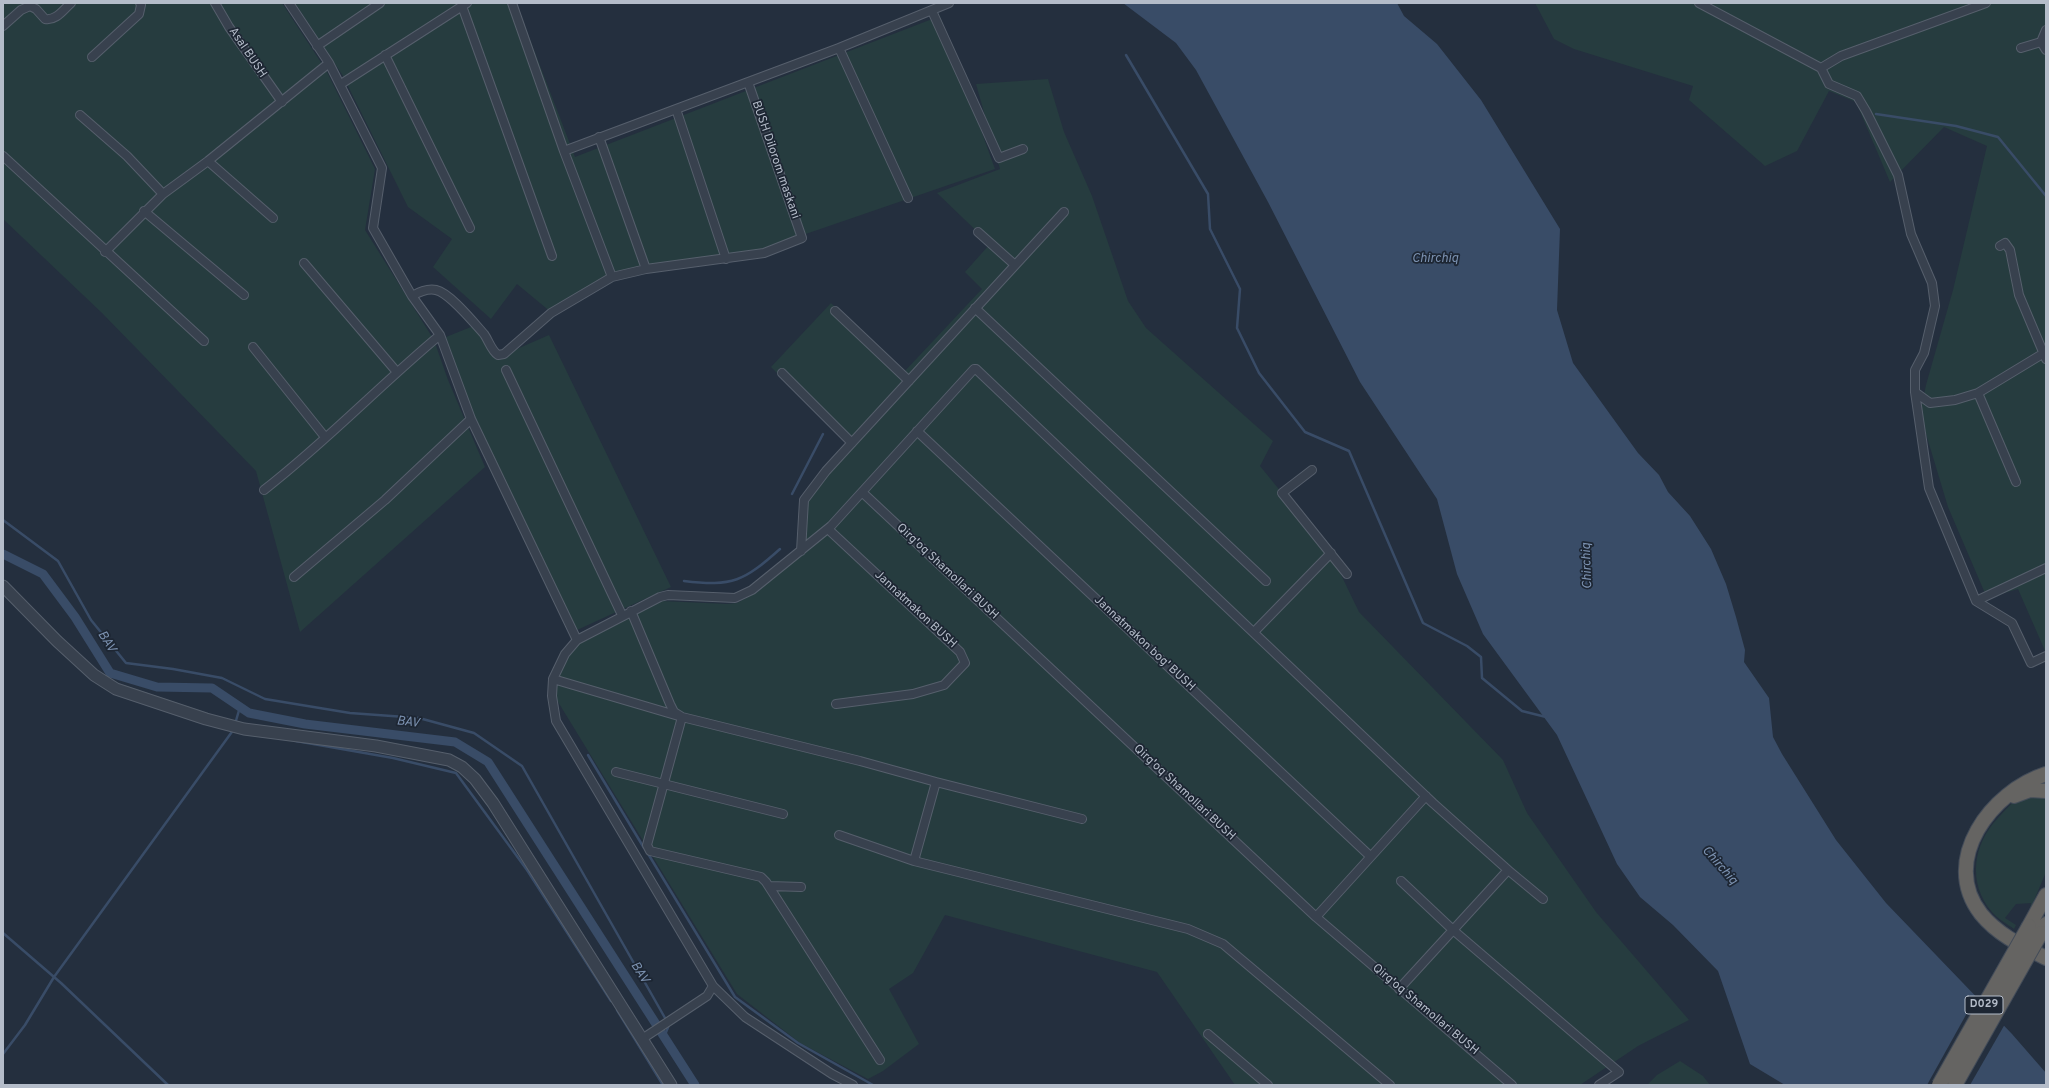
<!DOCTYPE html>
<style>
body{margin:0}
#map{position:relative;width:2049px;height:1088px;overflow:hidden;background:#242f3e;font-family:Overpass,sans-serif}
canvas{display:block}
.frame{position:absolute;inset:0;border:4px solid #b4bcc9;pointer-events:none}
</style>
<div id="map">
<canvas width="2049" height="1088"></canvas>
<div class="frame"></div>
</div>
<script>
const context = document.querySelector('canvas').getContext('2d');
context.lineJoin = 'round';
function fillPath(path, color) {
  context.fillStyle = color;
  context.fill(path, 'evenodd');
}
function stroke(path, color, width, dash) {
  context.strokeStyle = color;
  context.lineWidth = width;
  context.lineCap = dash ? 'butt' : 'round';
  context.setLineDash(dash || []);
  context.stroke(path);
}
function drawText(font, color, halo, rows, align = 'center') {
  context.font = font + ' Overpass,sans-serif';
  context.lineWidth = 3.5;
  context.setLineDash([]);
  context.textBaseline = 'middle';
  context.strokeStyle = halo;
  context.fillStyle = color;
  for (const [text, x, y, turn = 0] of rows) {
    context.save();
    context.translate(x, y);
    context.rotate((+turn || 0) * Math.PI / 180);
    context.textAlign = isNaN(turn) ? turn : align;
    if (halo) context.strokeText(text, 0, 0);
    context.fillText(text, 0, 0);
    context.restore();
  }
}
fillPath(new Path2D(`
 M3,3H282L326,70L375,169L365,230L434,340L448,380L485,467L300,632L256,471L102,313L3,219Z
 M295,3H516L575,157L940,16L995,169L730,260L616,276L552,313L517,284L491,319L433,267L452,239L408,207L343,76Z
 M1535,3H2046V653L2018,589L1987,598L1948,507L1920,414L1926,385L1953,290L1987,146L1944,127L1890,182L1856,102L1829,91L1797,151L1765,166L1689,100L1693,86L1574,49L1554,39Z
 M1048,79L1064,132L1092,196L1128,301L1146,328L1273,441L1260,466L1330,552L1359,612L1503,760L1527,813L1596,912L1689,1020L1638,1046L1580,1085H1235L1157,972L945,915L913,973L889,989L919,1044L883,1071L868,1079L800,1043L737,994L555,697C558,674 567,652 586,637L662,601L727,604L737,603L759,591L801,550L806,502L848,445L771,367L831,303L903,373L982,289L965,272L990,244L937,193L1000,169L976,84Z
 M481,323L501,356L549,335L671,587L577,630L471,409L446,337Z
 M2046,794V872L2030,910L2031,903L2016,904L2005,918L2016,925L2014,929C2007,924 1998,919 1992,912C1967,883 1973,844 1998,818C2005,811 2012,801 2022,797C2028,795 2039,795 2046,794Z
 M1680,1061L1703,1076L1710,1085H1647L1657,1075Z`), '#263c3f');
fillPath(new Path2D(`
 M1123,3H1397L1404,16L1437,44L1481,100L1560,229L1557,310L1573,363L1638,453L1659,475L1668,492L1690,516L1711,549L1726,584L1736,617L1745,650L1744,662L1769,698L1773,737L1782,754L1836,840L1886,903L2012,1034L2046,1073V1085H1785L1750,1064L1718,971L1673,925L1640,897L1617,864L1557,735L1483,634L1457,574L1437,499L1360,382L1268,202L1196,70L1176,43Z`), '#394c67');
fillPath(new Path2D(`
 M1977,995L2005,1024L1970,1085H1927Z`), '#242f3e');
stroke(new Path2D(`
 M1126,55L1208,194L1210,229L1240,289L1237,328L1259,373L1305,432L1349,451L1423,623L1467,646L1481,657L1482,678L1522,711L1546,717
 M1876,114L1956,126L1998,137L2046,196
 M792,494L823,434
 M3,520L58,561L91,620L126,663L173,669L222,678L265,699L350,713L419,718L474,733L522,766L669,1025L664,1037
 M684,581C733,587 744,581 780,549
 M235,724L240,707
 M296,741L393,758L456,773L527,870L611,1001
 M588,755L644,848
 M647,852L735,997L798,1043L873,1085
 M3,933L61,983L168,1085
 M617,1010L663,1085
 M3,1054L25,1025L54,977L234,729`), '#394c67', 2.5);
stroke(new Path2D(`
 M3,554L43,574L75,617L110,673L157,687L212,688L249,713L305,724L455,742L488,762L695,1085`), '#394c67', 9);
const minor = new Path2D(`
 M215,3L229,27L282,102
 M289,3L329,63L382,168L373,228L412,296L440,335L471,419L577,640
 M512,3L564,151L612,277
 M1699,3L1821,68L1829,84L1857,96L1866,111L1898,175L1911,234L1932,283L1935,306L1924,353L1915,370V392L1930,403L1955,400L1978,393L2044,353
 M462,6L552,256
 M932,11L999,158L1023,149
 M3,26L21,10L30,6L36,9L45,19C56,21 63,10 71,3
 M2041,42L2046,50
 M317,46L380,3
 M839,48L908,198
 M2021,48L2041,42L2046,30
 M385,55L470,228
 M92,57L139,14L141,5L140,3
 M1821,68L1841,56L1986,3
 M341,84L467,3
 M676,109L726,259
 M80,115L127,156L163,194
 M599,137L646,269
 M564,151L839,48L949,3
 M3,156L204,341
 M208,161L273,218
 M144,211L244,295
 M978,232L1015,265
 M2000,246L2005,243L2010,250L2019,295L2046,359
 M105,252L163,194L208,161L329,63
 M304,263L396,371
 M412,296C419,292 427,288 436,290C450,293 474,323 484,334C489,341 491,350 498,355L504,354L551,313L612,277L646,269L764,253L802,238L748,82
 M975,308L1266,581
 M835,311L909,381
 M253,347L325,437
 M506,370L622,615
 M782,373L852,443
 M1915,392L1929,488L1976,601L2012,623L2031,663L2046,656
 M1978,393L2016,482
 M917,431L1370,856
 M1312,470L1282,493L1347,574
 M264,490C326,442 380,385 440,335
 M863,493L1316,917L1512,1085
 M828,529L960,652L965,663L944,685L913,694L836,704
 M801,551L804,500L826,471L1064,212
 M294,577L385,500L471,419
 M1976,601L2046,568
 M631,611L670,704L674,712L682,717L647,845L650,851L761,877L766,882L880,1060
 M1254,632L1331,553
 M553,679L682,717L860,761L936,782L1082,819
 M616,772L783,814
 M839,835L914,861L1188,929L1223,944L1390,1085
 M914,861L936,782
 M1401,881L1453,930L1619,1072L1599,1085
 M770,886L801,887
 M1316,917L1426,796
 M1399,989L1508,870
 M1208,1034L1268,1085
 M642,1039L707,996L713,986
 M853,1085L832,1074L745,1017L713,986L556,721L552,696L553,679L565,654L577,640L660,597L668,595L735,598L752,590L831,526L974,369H976L1433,803L1508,870L1543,899`);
const tertiary = new Path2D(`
 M3,586L57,641L94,675L116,689L206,719L244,729L376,746L449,760L462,767L475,779L493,803L671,1085`);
const trunk = new Path2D(`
 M2046,774C1992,791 1939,860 1981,914C1998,935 2022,946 2046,958
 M2014,796L2030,790L2046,791
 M2029,926L2046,895
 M2041,933L2046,924`);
stroke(minor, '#565f6c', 10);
stroke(tertiary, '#565f6c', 13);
stroke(trunk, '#434c59', 16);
stroke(minor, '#38414e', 8);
stroke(tertiary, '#38414e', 11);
stroke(trunk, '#656462', 14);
const trunkBridge = new Path2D(`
 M1939,1085L2029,926
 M1955,1085L2041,933`);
stroke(trunkBridge, '#434c59', 16, []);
stroke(trunkBridge, '#656462', 14);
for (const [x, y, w] of [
 [1984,1005,38]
]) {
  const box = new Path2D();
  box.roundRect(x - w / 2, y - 9, w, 18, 3);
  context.fillStyle = '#1d2633';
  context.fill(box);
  stroke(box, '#b4bcc9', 1);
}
drawText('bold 11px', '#b4bcc9', null, [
 ["D029",1984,1005]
]);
drawText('12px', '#b4bcc9', '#1d2633', [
 ["Asal BUSH",247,53,56],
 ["BUSH Dilorom maskani",775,160,71],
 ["Qirg'oq Shamollari BUSH",947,572,43],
 ["Jannatmakon BUSH",915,610,43],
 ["Jannatmakon bog' BUSH",1144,644,43],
 ["Qirg'oq Shamollari BUSH",1184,793,43],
 ["Qirg'oq Shamollari BUSH",1425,1010,40]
]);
drawText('italic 13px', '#7c92b1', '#1d2633', [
 ["Chirchiq",1435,259],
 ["Chirchiq",1588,566,-92],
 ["BAV",106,642,58],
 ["BAV",408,723,7],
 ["Chirchiq",1719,866,49],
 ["BAV",639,973,57]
]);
</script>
